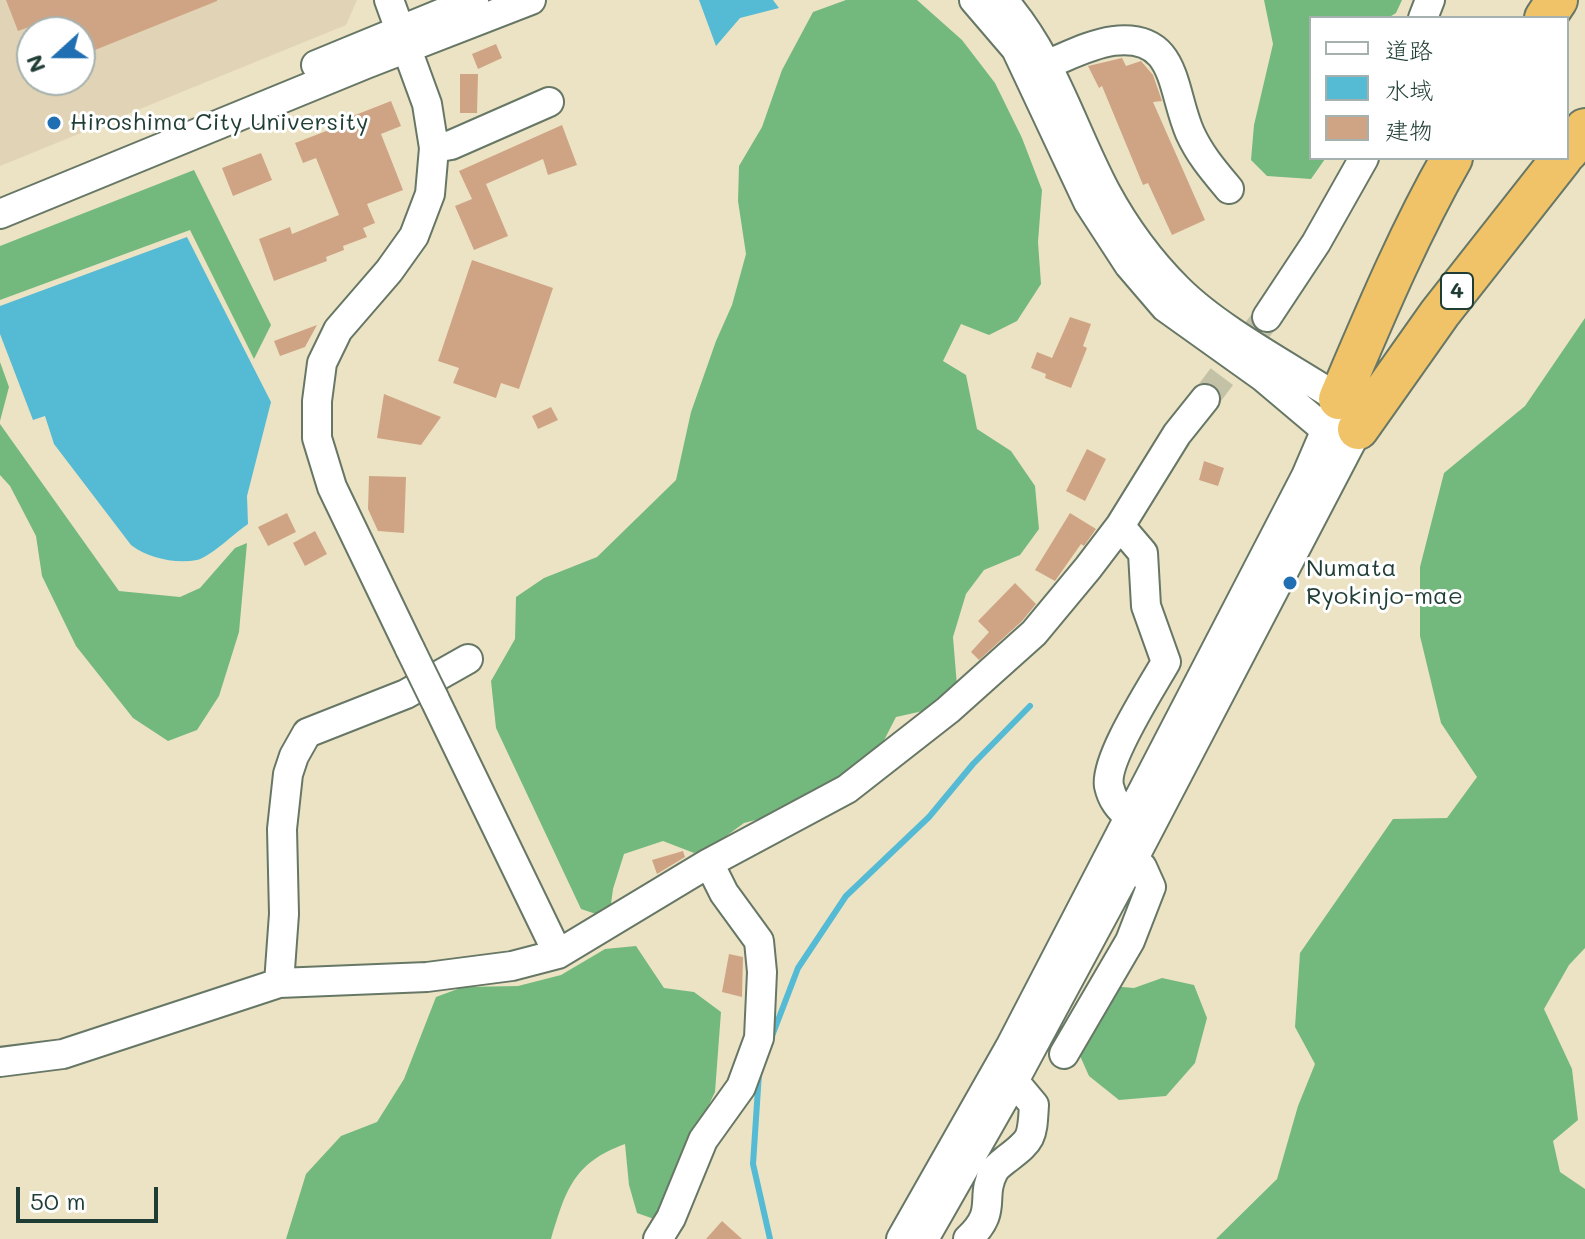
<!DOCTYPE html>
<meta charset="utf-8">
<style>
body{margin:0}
#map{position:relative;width:1585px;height:1239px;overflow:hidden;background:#ece3c4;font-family:Mali,"Klee One",sans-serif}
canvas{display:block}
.legend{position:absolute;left:1309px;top:16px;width:260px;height:144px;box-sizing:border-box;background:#fff;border:2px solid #a5b1ae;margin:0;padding:10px 14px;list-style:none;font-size:24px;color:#1f3d34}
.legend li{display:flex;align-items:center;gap:16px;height:40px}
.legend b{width:40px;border:2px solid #a5b1ae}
.north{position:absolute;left:16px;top:16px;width:80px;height:80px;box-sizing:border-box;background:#fff;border:2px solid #a5b1ae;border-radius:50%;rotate:249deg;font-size:22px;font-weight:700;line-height:32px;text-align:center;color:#1f3d34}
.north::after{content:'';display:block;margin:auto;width:28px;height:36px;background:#1f6fb2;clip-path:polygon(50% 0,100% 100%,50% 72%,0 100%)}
.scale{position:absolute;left:16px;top:1187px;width:142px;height:36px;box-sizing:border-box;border:4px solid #1f3d34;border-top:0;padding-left:10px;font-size:24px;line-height:28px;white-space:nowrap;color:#1f3d34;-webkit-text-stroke:6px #fff;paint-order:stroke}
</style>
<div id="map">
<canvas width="1585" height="1239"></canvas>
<ul class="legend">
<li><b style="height:10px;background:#fff"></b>道路</li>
<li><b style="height:22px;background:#55bad3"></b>水域</li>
<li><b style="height:22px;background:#cfa484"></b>建物</li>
</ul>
<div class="north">N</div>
<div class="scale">50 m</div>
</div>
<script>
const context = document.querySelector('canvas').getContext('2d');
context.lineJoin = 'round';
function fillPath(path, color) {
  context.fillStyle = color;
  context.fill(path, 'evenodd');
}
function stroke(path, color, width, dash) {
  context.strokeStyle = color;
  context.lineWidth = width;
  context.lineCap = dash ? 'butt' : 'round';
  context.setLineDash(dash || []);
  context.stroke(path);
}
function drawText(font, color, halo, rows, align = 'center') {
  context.font = font + ' Mali,sans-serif';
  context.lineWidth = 6;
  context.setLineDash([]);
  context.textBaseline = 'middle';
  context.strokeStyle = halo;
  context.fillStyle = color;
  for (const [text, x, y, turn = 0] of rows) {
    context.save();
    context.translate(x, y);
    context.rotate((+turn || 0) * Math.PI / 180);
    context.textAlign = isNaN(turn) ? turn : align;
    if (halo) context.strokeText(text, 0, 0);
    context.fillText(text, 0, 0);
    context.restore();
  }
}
fillPath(new Path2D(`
 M0,0H357L346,25L0,166ZM32,32H80V80H32Z`), '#e1d3b5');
fillPath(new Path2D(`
 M846,0H917L962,40L995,83L1022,138L1042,190L1038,242L1041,284L1017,321L989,335L961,324L943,361L966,375L977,429L1011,451L1035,486L1039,529L1020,555L984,570L966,594L953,637L957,686L932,709L896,717L879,750L844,781L786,812L744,823L714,845L694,853L663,841L624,854L613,889L611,904L596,914L581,909L496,728L491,681L515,639L516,597L544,578L597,557L676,480L691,412L716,341L732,305L746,254L738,201L739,166L762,127L782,70L813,12Z
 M1264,0H1402L1396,13L1388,18H1311V158L1325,159L1311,179L1267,176L1251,160L1254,125L1273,44Z
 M194,170L271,325L254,359L190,230L0,300V246Z
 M1585,318V948L1569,965L1544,1009L1572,1069L1578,1120L1553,1141L1560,1172L1585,1189V1239H1216L1277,1179L1298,1106L1315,1064L1295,1027L1300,953L1393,819L1447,818L1477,777L1441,723L1420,636V567L1444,473L1525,406Z
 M0,362L9,387L0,421Z
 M0,424L119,591L180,597L200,588L235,548L247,543L239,632L219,696L197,730L168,741L133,718L76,646L42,576L36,536L10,486L0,475Z
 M636,946L664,988L694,992L721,1012L715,1092L654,1219L637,1213L629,1185L625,1144C573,1163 566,1190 551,1239H286L306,1174L341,1136L377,1122L404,1079L436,997L463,987L518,986L561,975L605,949Z
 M1162,978L1194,985L1207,1018L1195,1063L1166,1096L1119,1100L1089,1076L1076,1047L1110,986L1134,988Z`), '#73b97e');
fillPath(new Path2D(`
 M699,0H773L779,8L740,18L716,46Z
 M187,237L271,402L247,496L248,524C236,532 210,557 197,560C175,564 148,558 131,545L54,444L45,416L33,420L0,334V306Z`), '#55bad3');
stroke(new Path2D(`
 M772,1036L798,968L846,896L929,817L973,764L1030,706
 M759,1073L753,1164L770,1239`), '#55bad3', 6);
fillPath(new Path2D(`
 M6,0H217V1L80,56V32H56L51,19L18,31Z
 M496,44L502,58L478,69L472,54Z
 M1122,58L1126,66L1141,61L1153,75L1162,101L1153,102L1205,220L1172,235L1148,183L1143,185L1102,86L1099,88L1088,66Z
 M460,74H478L477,113H460Z
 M391,101L401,126L381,134L403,190L367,204L375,223L363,228L367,237L343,246L344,250L326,257L327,261L274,281L259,239L290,227L292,234L339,215L316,158L303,163L295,143L342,125L340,121Z
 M562,125L577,165L548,175L543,159L486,184L508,236L474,250L455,206L472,199L459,171Z
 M261,153L272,180L233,196L222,168Z
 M472,260L553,288L519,389L501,383L496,398L453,383L459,368L438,361Z
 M1070,317L1091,324L1083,346L1087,348L1071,388L1045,378L1046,374L1031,368L1037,352L1052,358Z
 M317,325L305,347L280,356L274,341Z
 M384,394L441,417L421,445L377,438Z
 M551,407L558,420L538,429L532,416Z
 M1087,449L1106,459L1085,501L1066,491Z
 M1204,461L1224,468L1218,486L1199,480Z
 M369,476L406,477L404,533L378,531L368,509Z
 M287,513L296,532L268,546L258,527Z
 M1070,513L1096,529L1084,546L1081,544L1055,581L1035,570Z
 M315,531L327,554L305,566L293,543Z
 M1015,583L1036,604L1022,621L979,660L971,652L989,632L978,621Z
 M683,851L685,857L657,874L652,860Z
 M729,954L743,957L742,997L722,992Z
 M722,1221L742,1239H706Z`), '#cfa484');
stroke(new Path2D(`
 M1205,399L1267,317`), '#c3c2a7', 28, [28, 14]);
const minor = new Path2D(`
 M389,0L427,104L434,148L430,194L414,236L389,271L338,330L322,363L317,401V438L332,487L410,649
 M974,0L1016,49L1088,202L1129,265L1165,307L1263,377L1327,431L1345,430
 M1003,0C1053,57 1071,126 1106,192C1125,227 1150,261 1178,289C1219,330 1290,367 1339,399L1349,414
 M1423,18L1430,0
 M1048,64C1068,56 1091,44 1113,41C1178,33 1171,90 1190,133C1200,155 1214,171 1229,189
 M316,65L474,0
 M434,148L451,145L549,102
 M0,214L366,64L531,0
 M1267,317L1316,243L1364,158
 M1120,526L1143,553L1146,606L1166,662C1152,687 1104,760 1109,786C1112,800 1119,808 1129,817
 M434,698L558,954
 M279,983L284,914L282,829L288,774L294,756L307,733L406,694L468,659
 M1064,1054L1130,941L1151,887L1142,867L1133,860
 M0,1062L63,1054L279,983L427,977L512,966L558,954L709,863L847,789L948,710L1034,633L1088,568L1120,526L1177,434L1205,399
 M658,1239L671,1218L703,1140L741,1087L759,1038L762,972L759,941L724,893L709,863
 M901,1239L1010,1047L1306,476L1339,399
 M924,1239L1014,1081L1133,860L1358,429
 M968,1239C999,1210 979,1199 994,1171C997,1166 1003,1162 1008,1158C1033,1139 1032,1137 1034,1105L1014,1081`);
const highway = new Path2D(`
 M1545,18L1557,0
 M1567,152L1585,129
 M1339,399C1374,317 1408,235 1452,158
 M1358,429L1440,313L1562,158`);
stroke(minor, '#677766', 32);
stroke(highway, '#677766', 44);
stroke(minor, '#fff', 28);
stroke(highway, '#f1c369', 40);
const minorBridge = new Path2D(`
 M410,649L434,698`);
stroke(minorBridge, '#677766', 32, []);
stroke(minorBridge, '#fff', 28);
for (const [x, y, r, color] of [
 [54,123,8,"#1f6fb2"],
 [1290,583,8,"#1f6fb2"]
]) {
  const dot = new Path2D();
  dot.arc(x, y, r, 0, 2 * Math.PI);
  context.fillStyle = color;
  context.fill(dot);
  stroke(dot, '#fff', 3);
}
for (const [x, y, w] of [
 [1457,291,32]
]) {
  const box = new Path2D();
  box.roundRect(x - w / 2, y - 18, w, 36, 6);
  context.fillStyle = '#fff';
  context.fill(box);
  stroke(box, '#1f3d34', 2);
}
drawText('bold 22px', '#1f3d34', null, [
 ["4",1457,291]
]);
drawText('24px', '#1f3d34', '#fff', [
 ["Hiroshima City University",70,123],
 ["Numata",1306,569],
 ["Ryokinjo-mae",1306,597]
], 'left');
</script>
